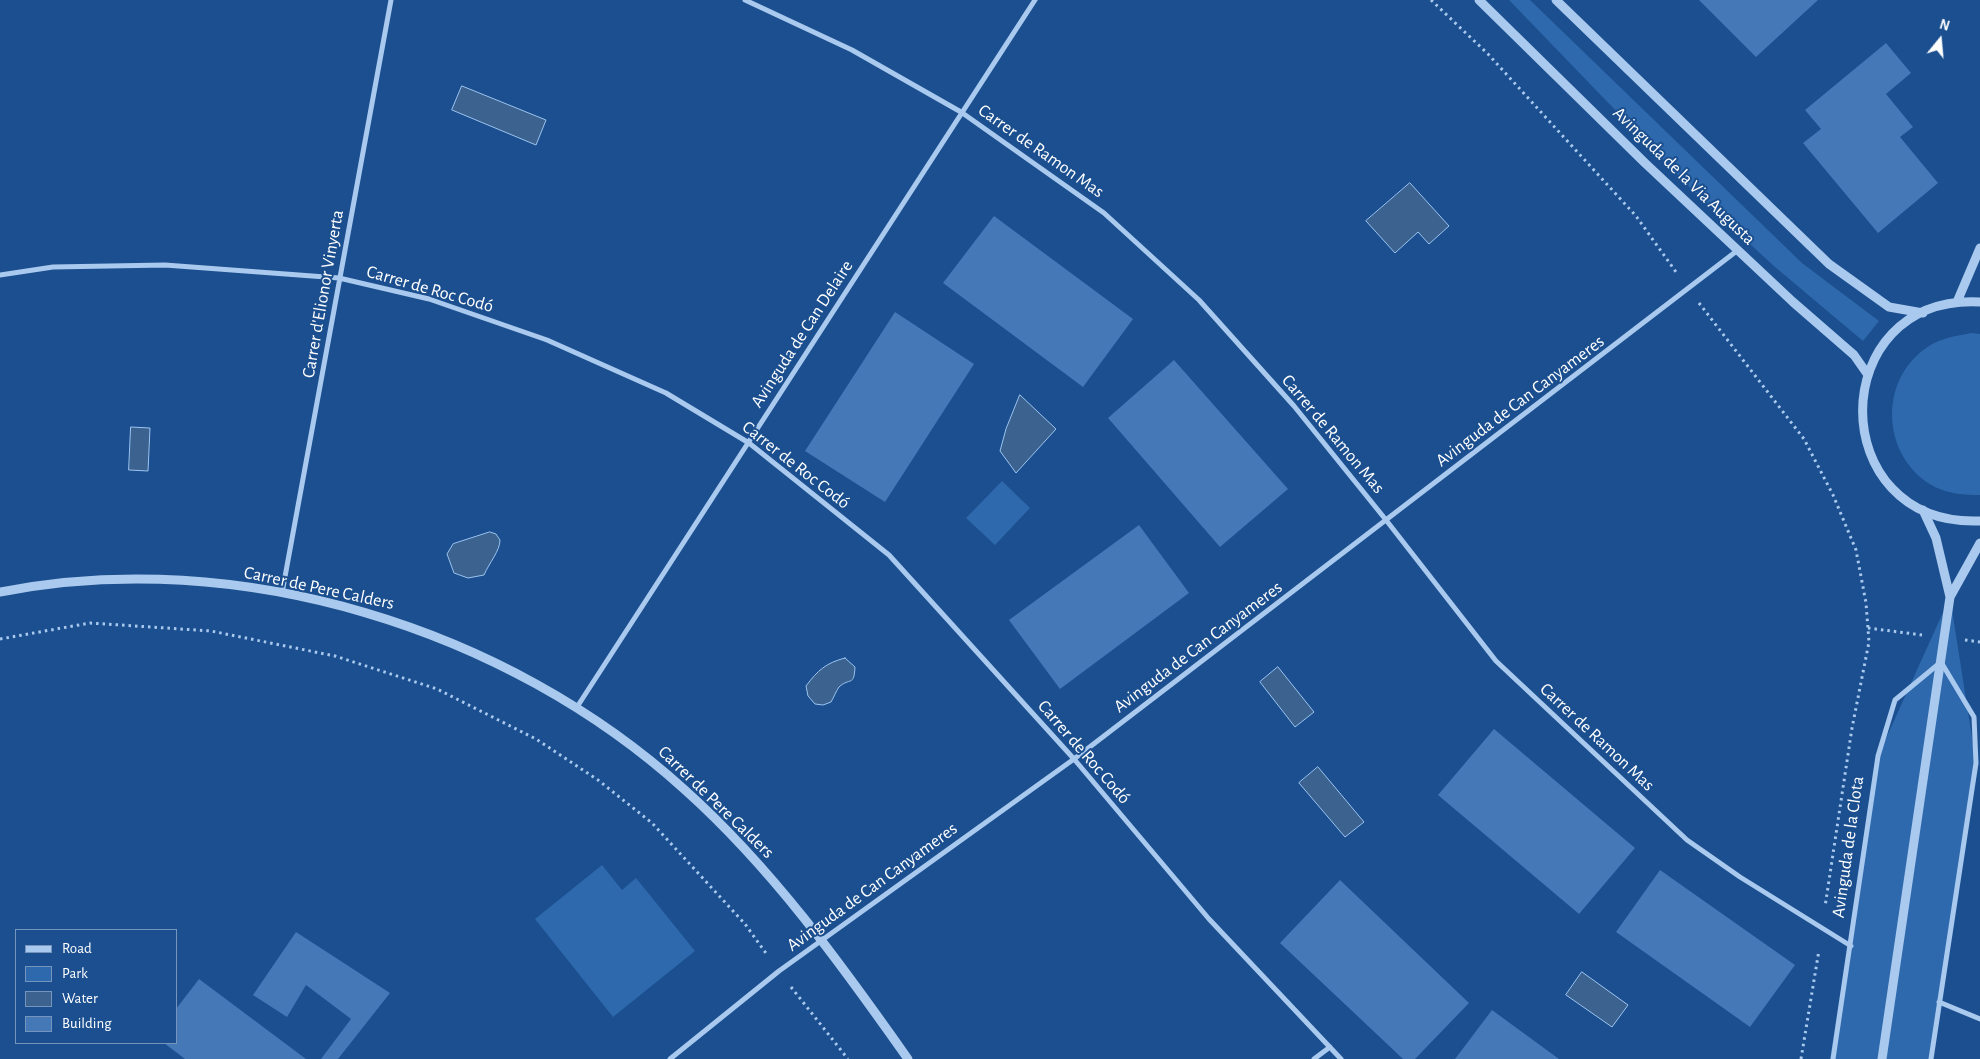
<!DOCTYPE html>
<meta charset="utf-8">
<style>
body{margin:0}
#map{position:relative;width:1980px;height:1059px;overflow:hidden;background:#1b4f8f;font-family:"Alegreya Sans",sans-serif}
canvas{display:block}
.legend{position:absolute;left:15px;top:929px;width:162px;height:115px;box-sizing:border-box;background:#1b4f8f;border:1px solid #7695bc;margin:0;padding:6px 9px;list-style:none;font-size:15px;color:#fff}
.legend li{display:flex;align-items:center;gap:10px;height:25px}
.legend b{width:25px;border:1px solid #7695bc}
.north{position:absolute;left:1915px;top:15px;width:50px;height:50px;-webkit-text-stroke:4px #1b4f8f;paint-order:stroke;rotate:17deg;font-size:14px;font-weight:700;line-height:20px;text-align:center;color:#fff}
.north::after{content:'';display:block;margin:auto;width:18px;height:22px;background:#fff;clip-path:polygon(50% 0,100% 100%,50% 72%,0 100%)}
</style>
<div id="map">
<canvas width="1980" height="1059"></canvas>
<ul class="legend">
<li><b style="height:6px;background:#a9c9ee"></b>Road</li>
<li><b style="height:14px;background:#2e69ad"></b>Park</li>
<li><b style="height:14px;background:#3c6290"></b>Water</li>
<li><b style="height:14px;background:#4478b7"></b>Building</li>
</ul>
<div class="north">N</div>
</div>
<script>
const context = document.querySelector('canvas').getContext('2d');
context.lineJoin = 'round';
function fillPath(path, color) {
  context.fillStyle = color;
  context.fill(path, 'evenodd');
}
function stroke(path, color, width, dash) {
  context.strokeStyle = color;
  context.lineWidth = width;
  context.lineCap = dash ? 'butt' : 'round';
  context.setLineDash(dash || []);
  context.stroke(path);
}
function drawText(font, color, halo, rows, align = 'center') {
  context.font = font + ' "Alegreya Sans",sans-serif';
  context.lineWidth = 4;
  context.setLineDash([]);
  context.textBaseline = 'middle';
  context.strokeStyle = halo;
  context.fillStyle = color;
  for (const [text, x, y, turn = 0] of rows) {
    context.save();
    context.translate(x, y);
    context.rotate((+turn || 0) * Math.PI / 180);
    context.textAlign = isNaN(turn) ? turn : align;
    if (halo) context.strokeText(text, 0, 0);
    context.fillText(text, 0, 0);
    context.restore();
  }
}
fillPath(new Path2D(`
 M1509,0H1530L1802,263L1879,321L1863,341L1775,267L1702,200Z
 M1972,333L1980,334V495C1965,495 1949,494 1935,487C1884,460 1877,387 1922,351C1936,339 1954,336 1972,333Z
 M1002,481L1030,508L995,545L966,518Z
 M1950,597L1976,763L1931,1059H1830L1878,756Z
 M602,865L622,890L636,878L695,951L613,1017L535,919Z`), '#2e69ad');
const water = new Path2D(`
 M462,86L546,120L536,145L452,110Z
 M1410,183L1449,226L1429,244L1418,232L1395,253L1366,221Z
 M1020,395L1056,429L1016,473L1000,451L1006,429Z
 M131,427L150,428L148,471L129,470Z
 M490,532L496,534L500,540C500,551 489,563 484,575L468,578L454,573L447,554L453,544Z
 M845,658L855,667C854,687 850,677 839,687C836,691 834,697 831,702L823,705L815,704L808,696L806,686C818,670 826,663 845,658Z
 M1278,667L1314,712L1295,727L1260,682Z
 M1318,767L1364,822L1345,837L1299,783Z
 M1582,972L1628,1005L1612,1027L1566,995Z`);
fillPath(water, '#3c6290');
stroke(water, '#9cc4f0', 1);
fillPath(new Path2D(`
 M1699,0H1818L1756,57Z
 M1886,43L1911,73L1886,94L1913,127L1900,137L1938,183L1878,233L1803,143L1821,129L1805,110Z
 M994,216L1133,319L1083,387L943,283Z
 M895,312L974,364L885,502L805,451Z
 M1174,360L1288,489L1220,547L1108,418Z
 M1139,525L1189,593L1060,689L1009,620Z
 M1494,729L1635,848L1579,914L1438,795Z
 M1660,870L1795,965L1750,1027L1616,932Z
 M1340,880L1469,1003L1415,1059H1403L1280,943Z
 M296,932L390,993L338,1059H321L351,1019L306,985L287,1017L253,995Z
 M199,979L306,1059H185L164,1043H176V1009Z
 M1492,1010L1559,1059H1455Z`), '#4478b7');
stroke(new Path2D(`
 M1431,0L1488,54L1560,133L1636,216L1676,272
 M1699,303L1804,439L1833,495L1856,550L1866,603L1869,642L1852,728L1825,907
 M1868,628L1922,635
 M0,639L90,623L211,631L335,656L437,689L536,739L598,780L652,823L745,924L768,956
 M1965,640L1980,642
 M791,987L848,1059
 M1801,1059L1819,950`), '#a9c9ee', 3, [2.5, 4]);
stroke(new Path2D(`
 M745,0L852,50L961,112L1104,213L1199,300L1294,406L1386,520L1496,661L1687,840L1740,877L1851,946
 M0,275L53,267L165,265L339,278L429,299L547,340L666,393L749,443L889,555L1074,759L1209,919L1341,1059
 M282,593L391,0
 M577,707L1035,0
 M1939,1002L1980,1019
 M670,1059L779,971L1074,759L1738,250
 M1314,1059L1330,1047
 M1833,1059L1878,756L1895,700L1941,662L1974,717L1976,763L1931,1059`), '#a9c9ee', 5);
stroke(new Path2D(`
 M1479,0L1645,163L1793,302L1854,355L1868,375
 M1556,0L1829,264L1889,307L1923,313
 M1957,302L1980,248
 M1980,302C1824,294 1823,527 1980,521
 M0,592C238,545 507,628 685,790C772,868 841,964 908,1059
 M1950,597L1980,543
 M1882,1059L1950,597L1936,538L1923,510`), '#a9c9ee', 9);
drawText('18px', '#fff', '#1b4f8f', [
 ["Carrer de Ramon Mas",1041,151,35],
 ["Avinguda de la Via Augusta",1684,176,44],
 ["Carrer de Roc Codó",430,289,16],
 ["Carrer d'Elionor Vinyerta",323,294,-80],
 ["Avinguda de Can Delaire",802,334,-57],
 ["Avinguda de Can Canyameres",1520,401,-37],
 ["Carrer de Ramon Mas",1333,434,50],
 ["Carrer de Roc Codó",796,465,38],
 ["Carrer de Pere Calders",319,588,12],
 ["Avinguda de Can Canyameres",1198,647,-37],
 ["Carrer de Ramon Mas",1597,737,43],
 ["Carrer de Roc Codó",1084,752,49],
 ["Carrer de Pere Calders",716,802,44],
 ["Avinguda de la Clota",1848,847,-82],
 ["Avinguda de Can Canyameres",872,887,-36]
]);
</script>
